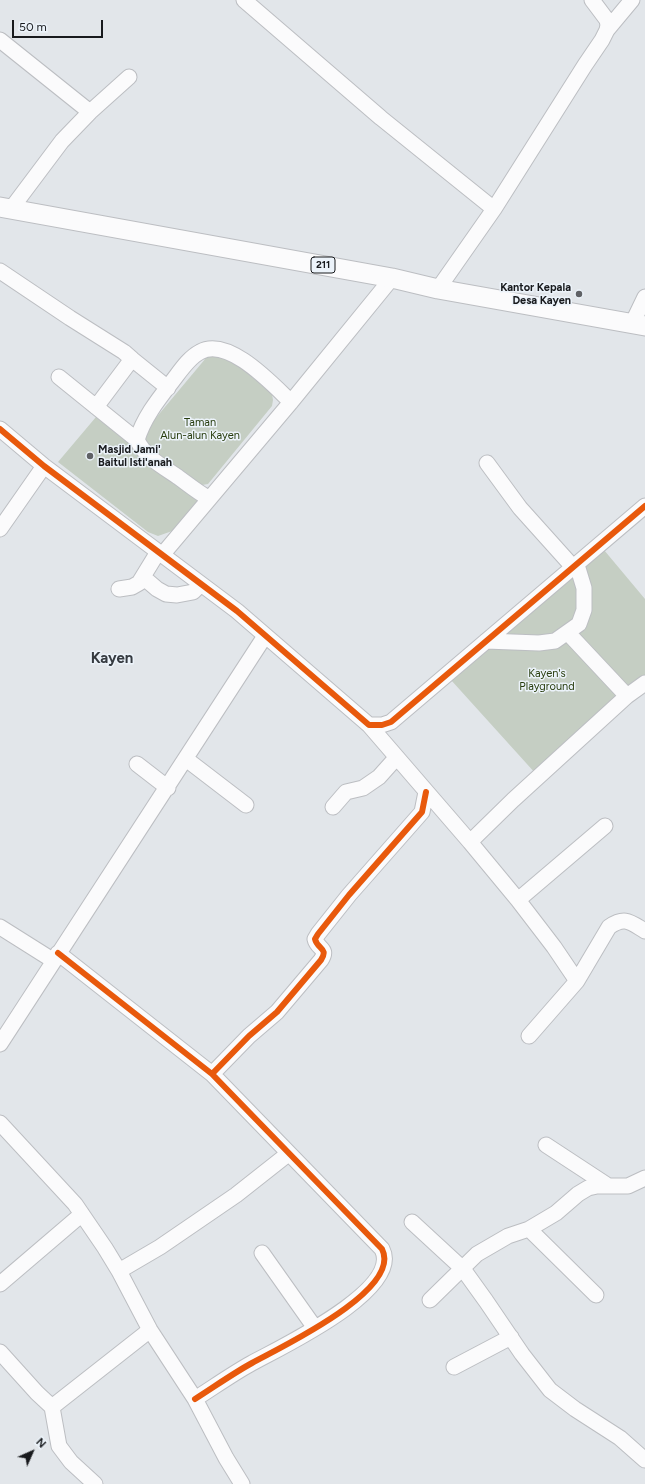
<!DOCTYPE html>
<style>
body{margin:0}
#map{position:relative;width:645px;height:1484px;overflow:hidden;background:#e2e6ea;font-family:Figtree,sans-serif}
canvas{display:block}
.north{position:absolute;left:12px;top:1432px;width:40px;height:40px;-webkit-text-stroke:3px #ecf3fa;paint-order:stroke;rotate:45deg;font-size:11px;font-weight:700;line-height:16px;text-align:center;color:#181a1d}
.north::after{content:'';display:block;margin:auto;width:14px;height:18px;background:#181a1d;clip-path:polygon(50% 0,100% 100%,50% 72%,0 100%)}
.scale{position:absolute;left:12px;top:20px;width:91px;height:18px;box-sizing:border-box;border:2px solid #181a1d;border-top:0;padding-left:5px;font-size:12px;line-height:14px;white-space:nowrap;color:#181a1d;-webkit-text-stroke:3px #ecf3fa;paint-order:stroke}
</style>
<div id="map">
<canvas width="645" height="1484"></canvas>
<div class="north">N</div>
<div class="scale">50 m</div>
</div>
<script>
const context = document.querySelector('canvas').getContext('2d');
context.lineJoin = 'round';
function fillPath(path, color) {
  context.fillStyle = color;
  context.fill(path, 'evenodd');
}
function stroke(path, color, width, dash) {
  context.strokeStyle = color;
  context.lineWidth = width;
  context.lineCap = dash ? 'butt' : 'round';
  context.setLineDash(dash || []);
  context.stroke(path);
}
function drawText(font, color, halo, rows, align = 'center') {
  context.font = font + ' Figtree,sans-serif';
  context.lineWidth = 3;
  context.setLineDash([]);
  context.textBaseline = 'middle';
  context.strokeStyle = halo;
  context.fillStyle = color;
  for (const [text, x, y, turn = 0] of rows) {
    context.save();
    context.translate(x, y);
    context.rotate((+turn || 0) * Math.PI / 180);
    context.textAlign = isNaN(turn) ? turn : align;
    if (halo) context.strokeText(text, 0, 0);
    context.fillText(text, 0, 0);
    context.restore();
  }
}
fillPath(new Path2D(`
 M211,352H223L272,394L273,400L272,406L208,484L196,486L145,442L144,432Z
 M96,417L188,491L197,500L196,505L175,530L158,536L148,532L58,462Z
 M604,550L645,599V677L536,774L451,680Z`), '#c5cec3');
const minor = new Path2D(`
 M244,0L381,118L494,209
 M607,30L632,0
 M0,40L90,112
 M11,209L62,141L90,112L129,77
 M0,271L70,318L124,352L132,359L96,407
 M438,289L494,209L585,65L602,40L607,30L608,25L607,20L592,0
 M632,324L645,297
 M132,359L168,388
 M59,377L137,440
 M0,429L44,466L237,611L369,725H382L391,722L645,506
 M487,463L520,508L573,567
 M208,498C196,491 189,485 178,477C162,466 146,458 137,440C143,419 157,401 171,383C179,373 188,358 200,352C228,336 272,384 291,402
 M0,529L44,466
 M162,555L291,402L392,278
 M143,577L157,589L166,594L177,595L193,592L201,584
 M119,589L132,587L139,583L158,552
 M568,633L627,696
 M486,641L539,643L555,641L579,624L584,610V588L577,565
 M369,725L470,842L513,800L627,696L645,683
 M186,759L246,805
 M137,764L168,788
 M333,807L346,792L363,788L379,777L396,758
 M470,842L518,900L554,947L577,981
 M518,900L605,826
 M0,927L54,961
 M58,953L212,1074L249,1036L277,1012L321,960C329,948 317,949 315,939L318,934L349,895L422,812L426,792
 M529,1036L577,981L609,927C625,916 630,922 645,931
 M0,1044L265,636
 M0,1123L75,1204L105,1248L119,1271L150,1330L195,1399L226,1458L242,1484
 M546,1145L607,1185
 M412,1222L463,1269L486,1301L522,1354L550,1390L575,1409L620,1438L645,1460
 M529,1229L596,1295
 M262,1253L315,1328
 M119,1271L160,1247L236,1195L288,1154
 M0,1284L82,1214
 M430,1300L477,1254L508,1236L529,1229L556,1213L578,1194L588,1188L597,1186H628L645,1178
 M0,1352L37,1393L52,1407L59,1446L71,1462L95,1484
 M454,1367L511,1337
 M195,1399C214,1387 232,1374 252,1363C279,1348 403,1290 382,1249L212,1074
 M52,1407L150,1330`);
const major = new Path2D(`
 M0,207L392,278L438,289L645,326`);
stroke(minor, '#bcbec2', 17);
stroke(major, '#bcbec2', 21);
stroke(minor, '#fbfbfc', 15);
stroke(major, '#fbfbfc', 19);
stroke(new Path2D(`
 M0,429L44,466L237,611L369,725H382L391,722L645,506
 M58,953L212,1074L249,1036L277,1012L321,960C329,948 317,949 315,939L318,934L349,895L422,812L426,792
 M195,1399C214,1387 232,1374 252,1363C279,1348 403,1290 382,1249L212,1074`), '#e8590c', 6);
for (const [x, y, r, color] of [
 [579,294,4,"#5f6165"],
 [90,456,4,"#5f6165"]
]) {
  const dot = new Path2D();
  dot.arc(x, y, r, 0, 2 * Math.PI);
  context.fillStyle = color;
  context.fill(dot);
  stroke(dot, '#ecf3fa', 1.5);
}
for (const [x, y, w] of [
 [323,265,24]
]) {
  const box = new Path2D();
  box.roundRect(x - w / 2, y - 8, w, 16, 3);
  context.fillStyle = '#ecf3fa';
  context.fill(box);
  stroke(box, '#181a1d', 1);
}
drawText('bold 10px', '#181a1d', null, [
 ["211",323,265]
]);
drawText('bold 11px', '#181a1d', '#ecf3fa', [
 ["Kantor Kepala",571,288],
 ["Desa Kayen",571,301],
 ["Masjid Jami'",98,450,"left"],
 ["Baitul Isti'anah",98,463,"left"]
], 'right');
drawText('11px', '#283d0e', '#ecf3fa', [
 ["Taman",200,423],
 ["Alun-alun Kayen",200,436],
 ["Kayen's",547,674],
 ["Playground",547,687]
]);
drawText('bold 15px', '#363b41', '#ecf3fa', [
 ["Kayen",112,659]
]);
</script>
